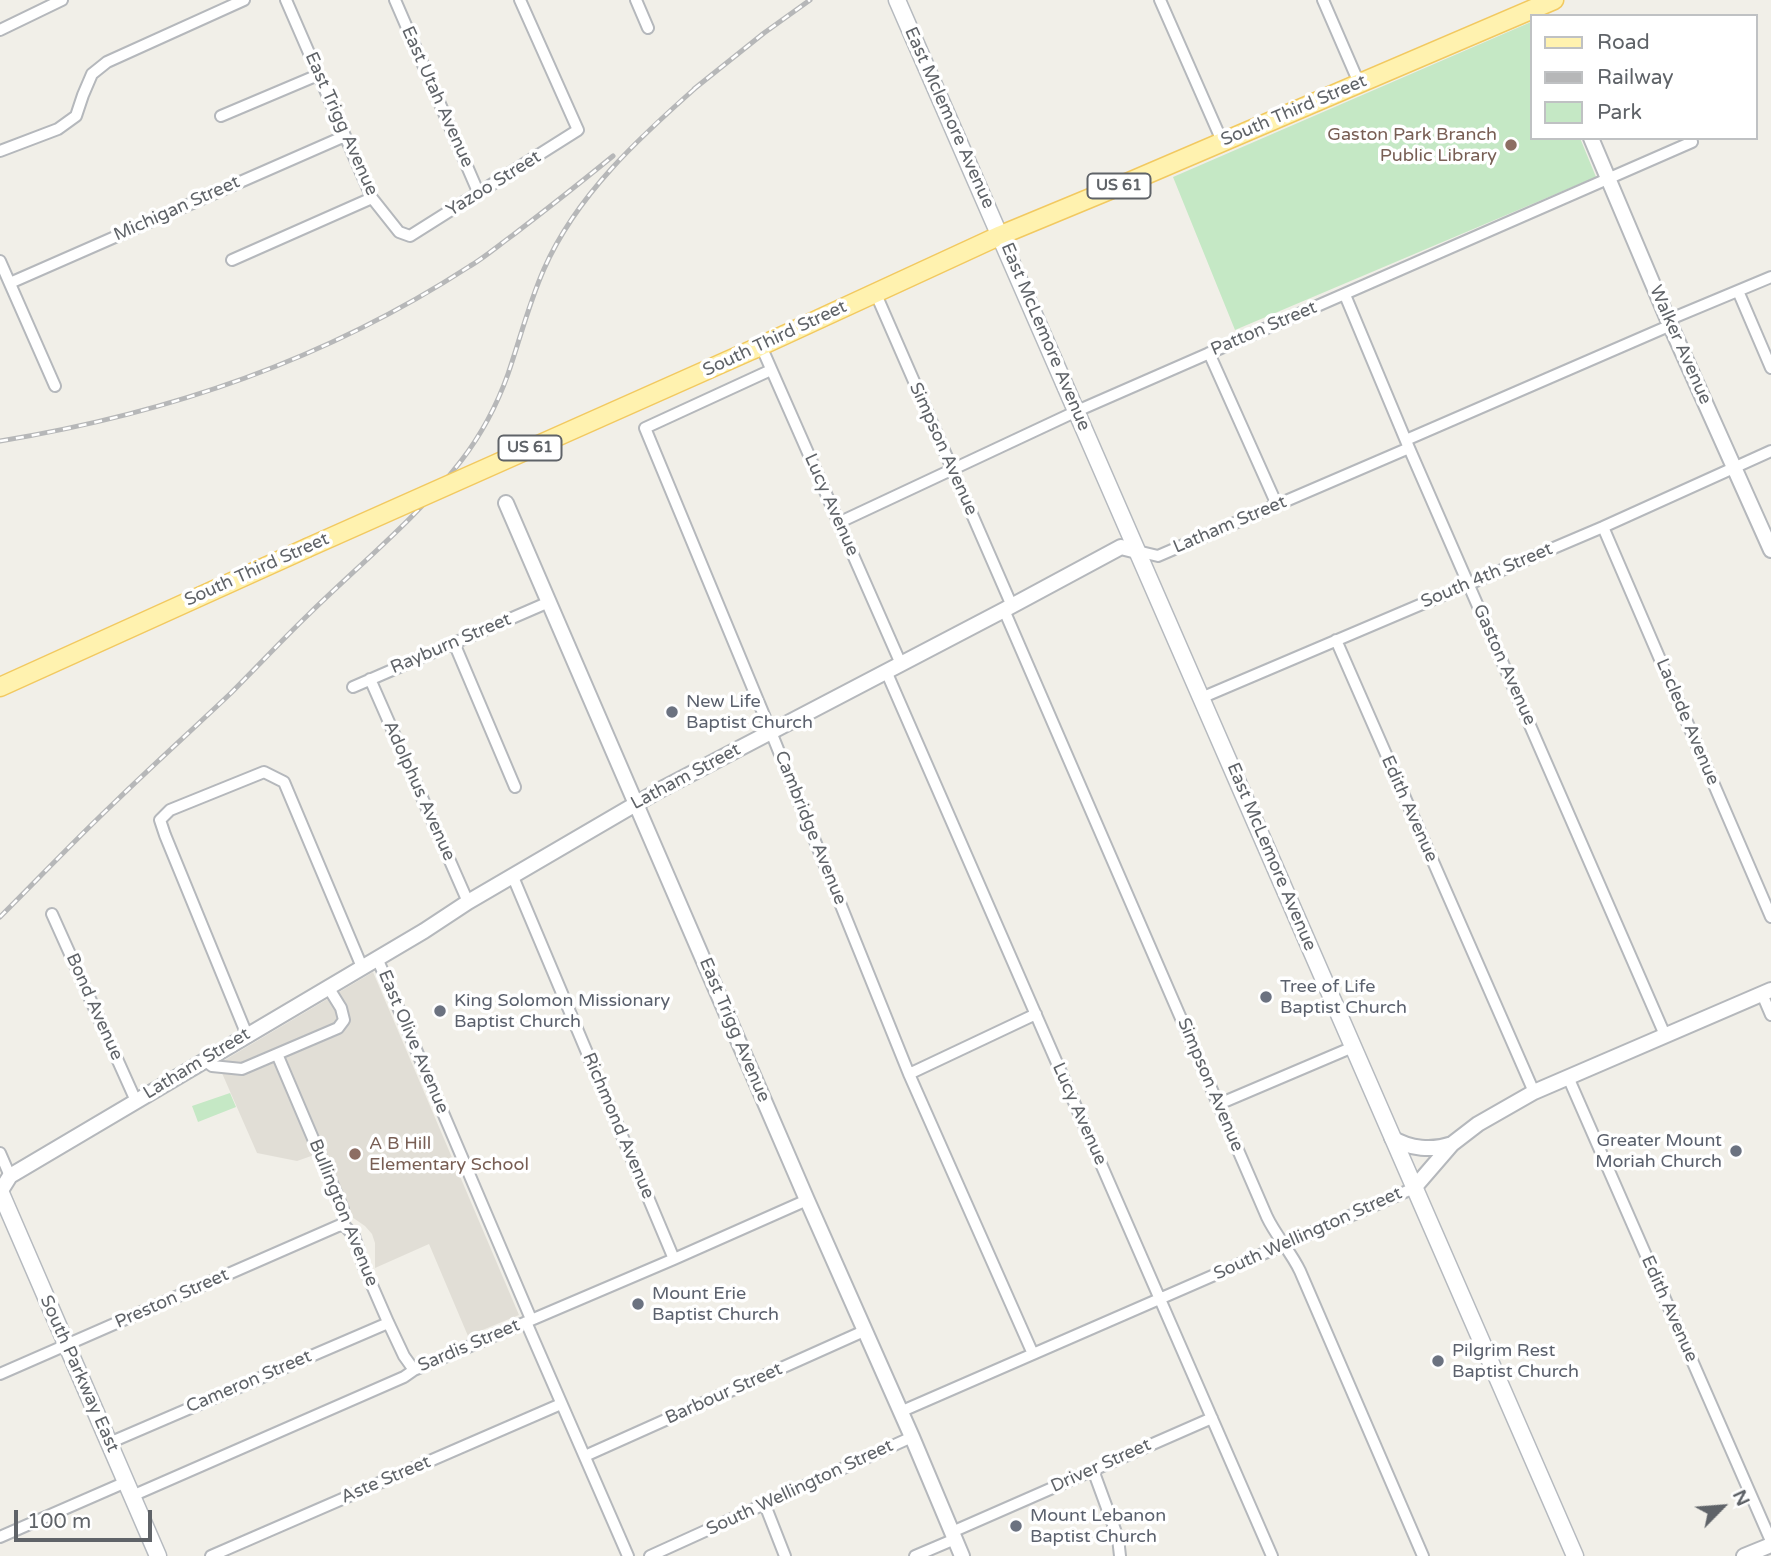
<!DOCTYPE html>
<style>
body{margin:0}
#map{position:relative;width:1771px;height:1556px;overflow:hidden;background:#f1efe8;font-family:"Varela Round",sans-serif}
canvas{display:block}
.legend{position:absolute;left:1530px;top:14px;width:228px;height:126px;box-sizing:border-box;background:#fff;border:2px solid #bfc1c3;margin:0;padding:9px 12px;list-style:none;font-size:21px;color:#5f6368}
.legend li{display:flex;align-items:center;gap:14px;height:35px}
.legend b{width:35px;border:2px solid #bfc1c3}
.north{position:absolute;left:1687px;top:1472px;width:70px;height:70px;-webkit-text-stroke:5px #fff;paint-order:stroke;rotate:65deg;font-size:19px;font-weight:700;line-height:28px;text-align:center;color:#5f6368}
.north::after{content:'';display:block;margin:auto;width:24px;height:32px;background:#5f6368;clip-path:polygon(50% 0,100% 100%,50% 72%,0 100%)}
.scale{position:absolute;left:14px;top:1510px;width:138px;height:32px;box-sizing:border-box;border:4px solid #5f6368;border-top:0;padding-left:9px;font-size:21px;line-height:24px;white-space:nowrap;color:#5f6368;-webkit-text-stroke:5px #fff;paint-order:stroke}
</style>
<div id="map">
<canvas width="1771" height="1556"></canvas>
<ul class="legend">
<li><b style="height:9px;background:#fff2af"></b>Road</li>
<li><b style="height:9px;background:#b6b7b8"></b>Railway</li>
<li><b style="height:19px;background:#c5e8c5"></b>Park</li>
</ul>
<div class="north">N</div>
<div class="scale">100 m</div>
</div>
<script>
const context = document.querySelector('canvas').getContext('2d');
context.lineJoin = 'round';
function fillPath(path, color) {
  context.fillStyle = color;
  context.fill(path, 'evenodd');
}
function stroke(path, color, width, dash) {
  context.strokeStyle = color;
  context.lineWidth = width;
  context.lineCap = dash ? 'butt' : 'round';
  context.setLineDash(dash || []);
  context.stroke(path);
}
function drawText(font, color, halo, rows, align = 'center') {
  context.font = font + ' "Varela Round",sans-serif';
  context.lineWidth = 7;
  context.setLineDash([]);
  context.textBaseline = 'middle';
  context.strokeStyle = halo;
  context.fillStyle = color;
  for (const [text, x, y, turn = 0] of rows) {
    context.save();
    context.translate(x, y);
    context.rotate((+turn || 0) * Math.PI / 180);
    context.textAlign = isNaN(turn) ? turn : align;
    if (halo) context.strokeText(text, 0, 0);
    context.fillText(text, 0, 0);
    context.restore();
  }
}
fillPath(new Path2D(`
 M373,972L519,1315L468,1336L429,1244L375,1268V1243L372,1234L365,1226L349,1215L314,1155L297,1161L257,1153L218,1064Z`), '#e1ded6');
fillPath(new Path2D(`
 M1531,22V138H1580L1596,177L1235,330L1173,177Z
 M230,1093L236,1107L198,1122L192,1106Z`), '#c5e8c5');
const minor = new Path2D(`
 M286,0L372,198L399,232L410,236L578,130L520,0
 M395,0L479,194
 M636,0L648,28
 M1160,0L1222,141
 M1323,0L1359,83
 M0,30L62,0
 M221,116L318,75
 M0,151L58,129L76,116L83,95L92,74L107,62L244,0
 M232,260L372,198
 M0,261L55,386
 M10,283L345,136
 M1738,291L1771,368
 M875,292L1012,606
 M1345,295L1409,448L1665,1035
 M1668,320L1771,277
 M761,346L901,664
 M1209,353L1277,505
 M771,370L645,428L771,732L909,1074L1033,1354
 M1406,440L1671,325
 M838,523L1077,411L1692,142
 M1603,527L1771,917
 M1137,551L1158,556L1409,448
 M1004,610L1267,1217C1276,1236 1291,1252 1300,1271L1423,1556
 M1336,640L1534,1092
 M454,643L515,787
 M886,671L1272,1556
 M370,679L468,902
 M353,687L549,602
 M1201,698L1603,527L1771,451
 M513,877L674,1259
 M52,914L136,1101
 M377,958L531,1319
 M1762,994L1771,1015
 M247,1035L165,835L160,820L170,810L264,772L284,782L362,967
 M277,1054L343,1209L344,1225L354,1236L364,1267L388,1322L404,1356L414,1370
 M204,1060L212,1066L242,1069L338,1028L344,1020L341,1008L328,987
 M909,1074L1036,1014
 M1568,1077L1771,1541
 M1219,1104L1353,1047
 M0,1153L10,1176
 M526,1322L628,1556
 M0,1374L338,1226L344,1225
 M900,1412L1414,1188
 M109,1443L388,1323
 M585,1456L864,1331
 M1093,1470L1118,1538L1120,1556
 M132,1496L404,1377L414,1370L674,1259L807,1200
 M765,1505L785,1556
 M952,1532L1212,1418
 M0,1537L126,1482
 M211,1556L561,1404
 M650,1556L912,1437
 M915,1556L955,1539`);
const tertiary = new Path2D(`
 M1591,138L1668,320L1771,550
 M506,503L807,1200L912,1437L962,1556
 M1392,1138C1410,1149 1432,1151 1452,1144
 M1414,1188L1452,1144L1478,1124L1534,1092L1771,990
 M0,1192L10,1176L424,931L468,902L658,791L1004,610L1121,547L1137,551
 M1744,1556L1771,1545`);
const secondary = new Path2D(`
 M897,0C1125,518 1348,1038 1575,1556
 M0,1191L158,1556`);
const primary = new Path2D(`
 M754,349L1001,235L1129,182L1554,0
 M0,687L307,548`);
stroke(minor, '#b5b8bc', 14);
stroke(tertiary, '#b5b8bc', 18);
stroke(secondary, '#b6babf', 19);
stroke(primary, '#f2c960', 21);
stroke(minor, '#fff', 10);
stroke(tertiary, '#fff', 14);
stroke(secondary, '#fff', 16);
stroke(primary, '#fff2af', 18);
const rail = new Path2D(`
 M694,89L764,33L810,0
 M0,441C170,413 325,360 470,266C485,257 499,245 513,235C547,209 580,183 613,156
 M0,917C38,879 75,840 114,803C152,766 192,730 231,693C257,667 282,640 309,614C360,564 417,518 461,461C481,435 497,405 508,374C520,339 529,303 544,269C577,194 640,137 700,84`);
stroke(rail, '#b6b7b8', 5);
stroke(rail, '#fff', 2.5, [8]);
const primaryBridge = new Path2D(`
 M307,548L754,349`);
stroke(primaryBridge, '#f2c960', 21, []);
stroke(primaryBridge, '#fff2af', 18);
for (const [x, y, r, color] of [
 [1511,145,7,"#8d6e63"],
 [672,712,7,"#6b7280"],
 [1266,997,7,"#6b7280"],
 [440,1011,7,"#6b7280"],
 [1736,1151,7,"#6b7280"],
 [355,1154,7,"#8d6e63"],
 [638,1304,7,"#6b7280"],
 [1438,1361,7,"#6b7280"],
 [1016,1526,7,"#6b7280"]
]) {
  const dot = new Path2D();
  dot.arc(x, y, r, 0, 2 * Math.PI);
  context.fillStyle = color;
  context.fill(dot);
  stroke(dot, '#fff', 2.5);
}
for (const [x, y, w] of [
 [1119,186,63],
 [530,448,63]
]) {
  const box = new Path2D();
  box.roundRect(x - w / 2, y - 12.5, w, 25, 5);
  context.fillStyle = '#fff';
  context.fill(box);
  stroke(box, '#5f6368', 2);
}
drawText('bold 16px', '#5f6368', null, [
 ["US 61",1119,186],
 ["US 61",530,448]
]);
drawText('18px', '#5f6368', '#fff', [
 ["East Utah Avenue",437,97,66],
 ["South Third Street",1294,111,-23],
 ["East Mclemore Avenue",949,118,66],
 ["East Trigg Avenue",341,124,66],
 ["Yazoo Street",494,184,-32],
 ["Michigan Street",177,209,-24],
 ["Patton Street",1264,329,-23],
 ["East McLemore Avenue",1045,337,67],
 ["South Third Street",775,339,-25],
 ["Walker Avenue",1680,345,66],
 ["Simpson Avenue",943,449,66],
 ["Lucy Avenue",831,505,66],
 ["Latham Street",1230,525,-23],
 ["South Third Street",257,570,-24],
 ["South 4th Street",1487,576,-23],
 ["Rayburn Street",451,644,-23],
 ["Gaston Avenue",1504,665,66],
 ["Laclede Avenue",1687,722,67],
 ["Latham Street",686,777,-28],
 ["Adolphus Avenue",419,791,66],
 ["Edith Avenue",1409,809,66],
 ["Cambridge Avenue",810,828,68],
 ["East McLemore Avenue",1271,857,67],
 ["Bond Avenue",94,1007,66],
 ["East Trigg Avenue",734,1030,67],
 ["East Olive Avenue",413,1042,67],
 ["Latham Street",197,1064,-31],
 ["Simpson Avenue",1210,1085,67],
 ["Lucy Avenue",1079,1114,66],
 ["Richmond Avenue",618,1126,67],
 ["Bullington Avenue",343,1213,68],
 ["South Wellington Street",1308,1234,-24],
 ["Preston Street",172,1299,-24],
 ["Edith Avenue",1669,1309,66],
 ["Sardis Street",469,1346,-23],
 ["South Parkway East",79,1374,66],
 ["Cameron Street",249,1382,-23],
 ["Barbour Street",724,1394,-24],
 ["Driver Street",1101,1466,-24],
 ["Aste Street",386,1480,-23],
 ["South Wellington Street",800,1488,-25]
]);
drawText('18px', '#785e54', '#fff', [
 ["Gaston Park Branch",1497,135],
 ["Public Library",1497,156],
 ["A B Hill",369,1144,"left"],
 ["Elementary School",369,1165,"left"]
], 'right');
drawText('18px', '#5b616d', '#fff', [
 ["New Life",686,702],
 ["Baptist Church",686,723],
 ["Tree of Life",1280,987],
 ["Baptist Church",1280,1008],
 ["King Solomon Missionary",454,1001],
 ["Baptist Church",454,1022],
 ["Greater Mount",1722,1141,"right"],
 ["Moriah Church",1722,1162,"right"],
 ["Mount Erie",652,1294],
 ["Baptist Church",652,1315],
 ["Pilgrim Rest",1452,1351],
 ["Baptist Church",1452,1372],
 ["Mount Lebanon",1030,1516],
 ["Baptist Church",1030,1537]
], 'left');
</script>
